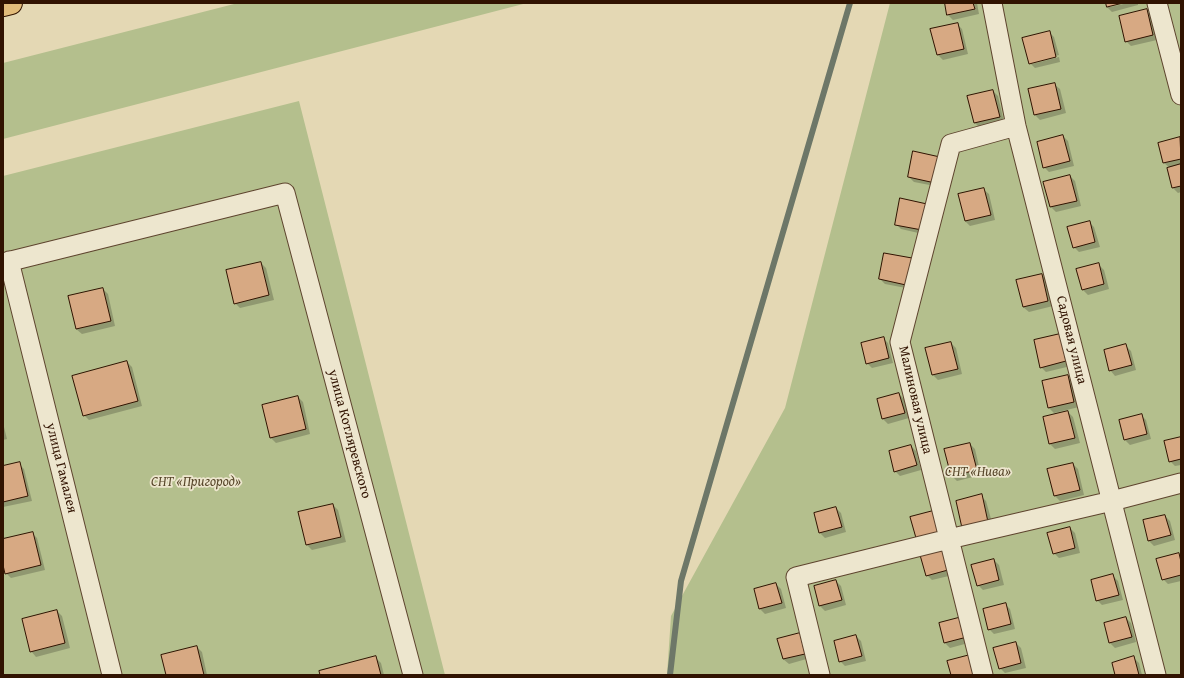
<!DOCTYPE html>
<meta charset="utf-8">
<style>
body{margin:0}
#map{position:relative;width:1184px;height:678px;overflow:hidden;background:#e4d8b4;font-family:"Gentium Book Plus",serif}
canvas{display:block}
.frame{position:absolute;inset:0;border:4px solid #311301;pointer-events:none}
</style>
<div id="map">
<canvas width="1184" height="678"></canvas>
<div class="frame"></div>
</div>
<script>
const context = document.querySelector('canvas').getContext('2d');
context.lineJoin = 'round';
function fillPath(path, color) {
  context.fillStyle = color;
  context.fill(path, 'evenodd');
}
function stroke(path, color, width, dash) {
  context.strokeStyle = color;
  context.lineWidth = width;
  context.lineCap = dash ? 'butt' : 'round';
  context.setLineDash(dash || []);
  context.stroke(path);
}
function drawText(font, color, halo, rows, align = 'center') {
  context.font = font + ' "Gentium Book Plus",serif';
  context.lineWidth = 3.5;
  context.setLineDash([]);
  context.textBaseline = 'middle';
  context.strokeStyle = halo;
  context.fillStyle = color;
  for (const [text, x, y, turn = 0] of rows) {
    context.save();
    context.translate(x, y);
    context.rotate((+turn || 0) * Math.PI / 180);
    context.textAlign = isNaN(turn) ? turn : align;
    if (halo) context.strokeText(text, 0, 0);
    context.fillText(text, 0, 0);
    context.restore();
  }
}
fillPath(new Path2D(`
 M238,3H527L3,139V63Z
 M890,3H1181V675H667L671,616L785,408Z
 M299,101L445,675H3V176Z`), '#b4bf8d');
fillPath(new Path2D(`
 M946,3H977L979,14L953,20L948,15Z
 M1107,3H1119L1110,5V7L1128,3H1138V5L1112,12L1107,7Z
 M1146,10L1151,15L1157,40L1131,46L1126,41Z
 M957,24L962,29L968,54L943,60L938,55Z
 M1049,32L1054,37L1059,55L1032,62V64L1059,57L1060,62L1035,68L1030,63Z
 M1054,84L1060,89L1066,113L1040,120L1035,115L1029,90Z
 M993,91L998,96L1004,122L980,128L975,123L968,97Z
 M1063,136L1068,141L1074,166L1049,172L1044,167Z
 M1180,138L1181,139V192L1178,193L1173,188L1168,169L1170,168L1164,163Z
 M914,152L940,187L914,182L909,177Z
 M1070,176L1075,181L1081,206L1056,212L1051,207L1044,182Z
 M983,189L989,194L995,220L970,226L965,221Z
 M900,200L927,235L901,229L896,224Z
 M1089,222L1094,227L1100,247L1079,252L1074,247Z
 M885,254L911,289L885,284L880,279Z
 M261,263L266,268L274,300L240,308L235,303Z
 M1099,265L1104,270L1109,289L1088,295L1083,290Z
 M1042,275L1047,280L1053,306L1029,312L1023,307Z
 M103,289L108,294L115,326L82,334L76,329Z
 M1060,335L1071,366L1046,372L1041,367Z
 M883,338L888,343L893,363L872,368L867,363Z
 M951,343L956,348L962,374L938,380L933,375Z
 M1126,346L1131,351L1136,370L1115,376L1110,370Z
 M127,362L132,367L142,406L89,420L84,415Z
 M1067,376L1072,381L1079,407L1054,413L1049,408Z
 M899,394L904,399L909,418L888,424L883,419L878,399Z
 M298,397L303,402L310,434L276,443L271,438Z
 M1068,412L1073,417L1080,443L1055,449L1050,444L1044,418Z
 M1141,415L1146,420L1151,439L1130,445L1125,440L1120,420Z
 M3,423L7,439L3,440Z
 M1181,438V465L1175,466L1170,461Z
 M970,444L975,449L981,475L957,481L952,476Z
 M911,446L916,451L921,470L900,476L895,471Z
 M19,464L24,469L32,501L3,507V467Z
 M1073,464L1078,469L1084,495L1060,501L1055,496Z
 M981,496L986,501L993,526L968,533Z
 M333,505L338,510L346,542L312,550L307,545L299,513Z
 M836,508L841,513L846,532L825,538L820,533L815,514Z
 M1165,516L1170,521L1175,540L1154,546L1149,541Z
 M1070,528L1075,533L1080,553L1059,558L1054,553Z
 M32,533L37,538L45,570L11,578L6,573L3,561V540Z
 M1178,554L1181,557V581L1168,584L1163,579Z
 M948,556L953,575L932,580L927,575Z
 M994,560L999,565L1004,585L983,590L978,585Z
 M1113,576L1118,581L1123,600L1102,605L1097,600Z
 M836,581L841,586L846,605L825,611L820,606L815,586Z
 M776,584L781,589L786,608L765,614L760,609L755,589Z
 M1005,604L1010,609L1015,629L994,634L989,629Z
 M57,611L62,616L70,648L36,657L31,651Z
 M1126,618L1131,623L1136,642L1115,648L1110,643Z
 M940,623L972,642L950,648L945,643Z
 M800,634L810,658L789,664L783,659L778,640Z
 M856,636L861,641L866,661L845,666L840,661Z
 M1016,643L1021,648L1026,668L1005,673L1000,668Z
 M197,647L202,652L207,675H167Z
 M376,658L381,663L384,675H322Z
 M1134,658L1139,663L1142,675H1116Z`), '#0003');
stroke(new Path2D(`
 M670,675L681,581L850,3`), '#6d7768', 6);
const building = new Path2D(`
 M945,3H973L975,9L947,15Z
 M1106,3H1123L1107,7Z
 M1147,9L1153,35L1125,42L1119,16Z
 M958,23L964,49L937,55L930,29Z
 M1050,31L1056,57L1029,64L1022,38Z
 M1055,83L1061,109L1034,115L1028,89Z
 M993,90L1000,117L974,123L967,96Z
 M1063,135L1070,161L1043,168L1037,142Z
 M1180,137L1181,159L1163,163L1158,143Z
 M913,151L940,157L935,183L908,177Z
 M1181,164V186L1172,188L1167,168Z
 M1070,175L1077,201L1050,207L1043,182Z
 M984,188L991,215L965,221L958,194Z
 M900,198L927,204L922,230L895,225Z
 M1090,221L1095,242L1073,248L1067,227Z
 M884,253L912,258L906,285L879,279Z
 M261,262L269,295L234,304L226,270Z
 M1099,263L1104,284L1082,290L1076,269Z
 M1042,274L1048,301L1023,307L1016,280Z
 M103,288L111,321L76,329L68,296Z
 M1060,334L1066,361L1040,368L1034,340Z
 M884,337L889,358L866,364L861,343Z
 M951,342L958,369L932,375L925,348Z
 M1126,344L1132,365L1109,371L1104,350Z
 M127,361L138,401L83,416L72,376Z
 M1068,375L1074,402L1048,408L1042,381Z
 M899,393L905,413L882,419L877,399Z
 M298,396L306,429L270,438L262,405Z
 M1068,411L1075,438L1049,444L1043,417Z
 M1142,414L1147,434L1124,440L1119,420Z
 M1181,437V459L1169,462L1164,441Z
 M970,443L977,470L951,476L944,449Z
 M911,445L917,465L894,472L889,451Z
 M20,462L28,496L3,502V466Z
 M1073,463L1080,490L1054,496L1047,469Z
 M982,494L988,522L962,528L956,501Z
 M333,504L341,537L306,545L298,512Z
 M836,507L842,527L819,533L814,513Z
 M933,511L938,532L916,538L910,517Z
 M1165,515L1171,535L1148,541L1143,520Z
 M1070,527L1075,548L1053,554L1047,533Z
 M33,532L41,565L5,574L3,565V539Z
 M943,549L948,570L926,576L920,555Z
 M1179,553L1181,562V575L1162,580L1156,559Z
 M994,559L999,580L977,586L971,565Z
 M1113,574L1119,595L1096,601L1091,580Z
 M836,580L842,600L819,606L814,586Z
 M776,583L782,603L759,609L754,589Z
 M1006,603L1011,624L988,630L983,609Z
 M57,610L65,643L30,652L22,619Z
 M962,617L967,637L944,643L939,623Z
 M1126,617L1132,637L1109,643L1104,623Z
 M800,633L805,654L783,659L777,639Z
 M856,635L862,656L839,662L834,641Z
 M1016,642L1021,663L999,669L993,648Z
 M197,646L204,675H166L161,655Z
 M970,655L975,675H951L947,661Z
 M376,656L381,675H320L319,671Z
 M1134,656L1139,675H1115L1112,663Z`);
fillPath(building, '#d7a983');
stroke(building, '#311301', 1);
const street = new Path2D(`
 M992,3L1016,126L1156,675
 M1157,3L1181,95
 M9,261L112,675
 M3,263L285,193L413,675
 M820,675L796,577L949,539L1112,501L1181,483
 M983,675L900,342L951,144L1016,126`);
const primary = new Path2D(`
 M3,5L11,3`);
stroke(street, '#5e442e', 21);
stroke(primary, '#311301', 24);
stroke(street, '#ede6ce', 19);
stroke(primary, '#e2bc7a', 22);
drawText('14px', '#311301', '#ede6ce', [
 ["Садовая улица",1071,340,76],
 ["Малиновая улица",915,400,77],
 ["улица Котляревского",349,434,75],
 ["улица Гамалея",61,468,76]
]);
drawText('italic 14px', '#58472b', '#ede6ce', [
 ["СНТ «Нива»",978,472],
 ["СНТ «Пригород»",196,482]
]);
</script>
